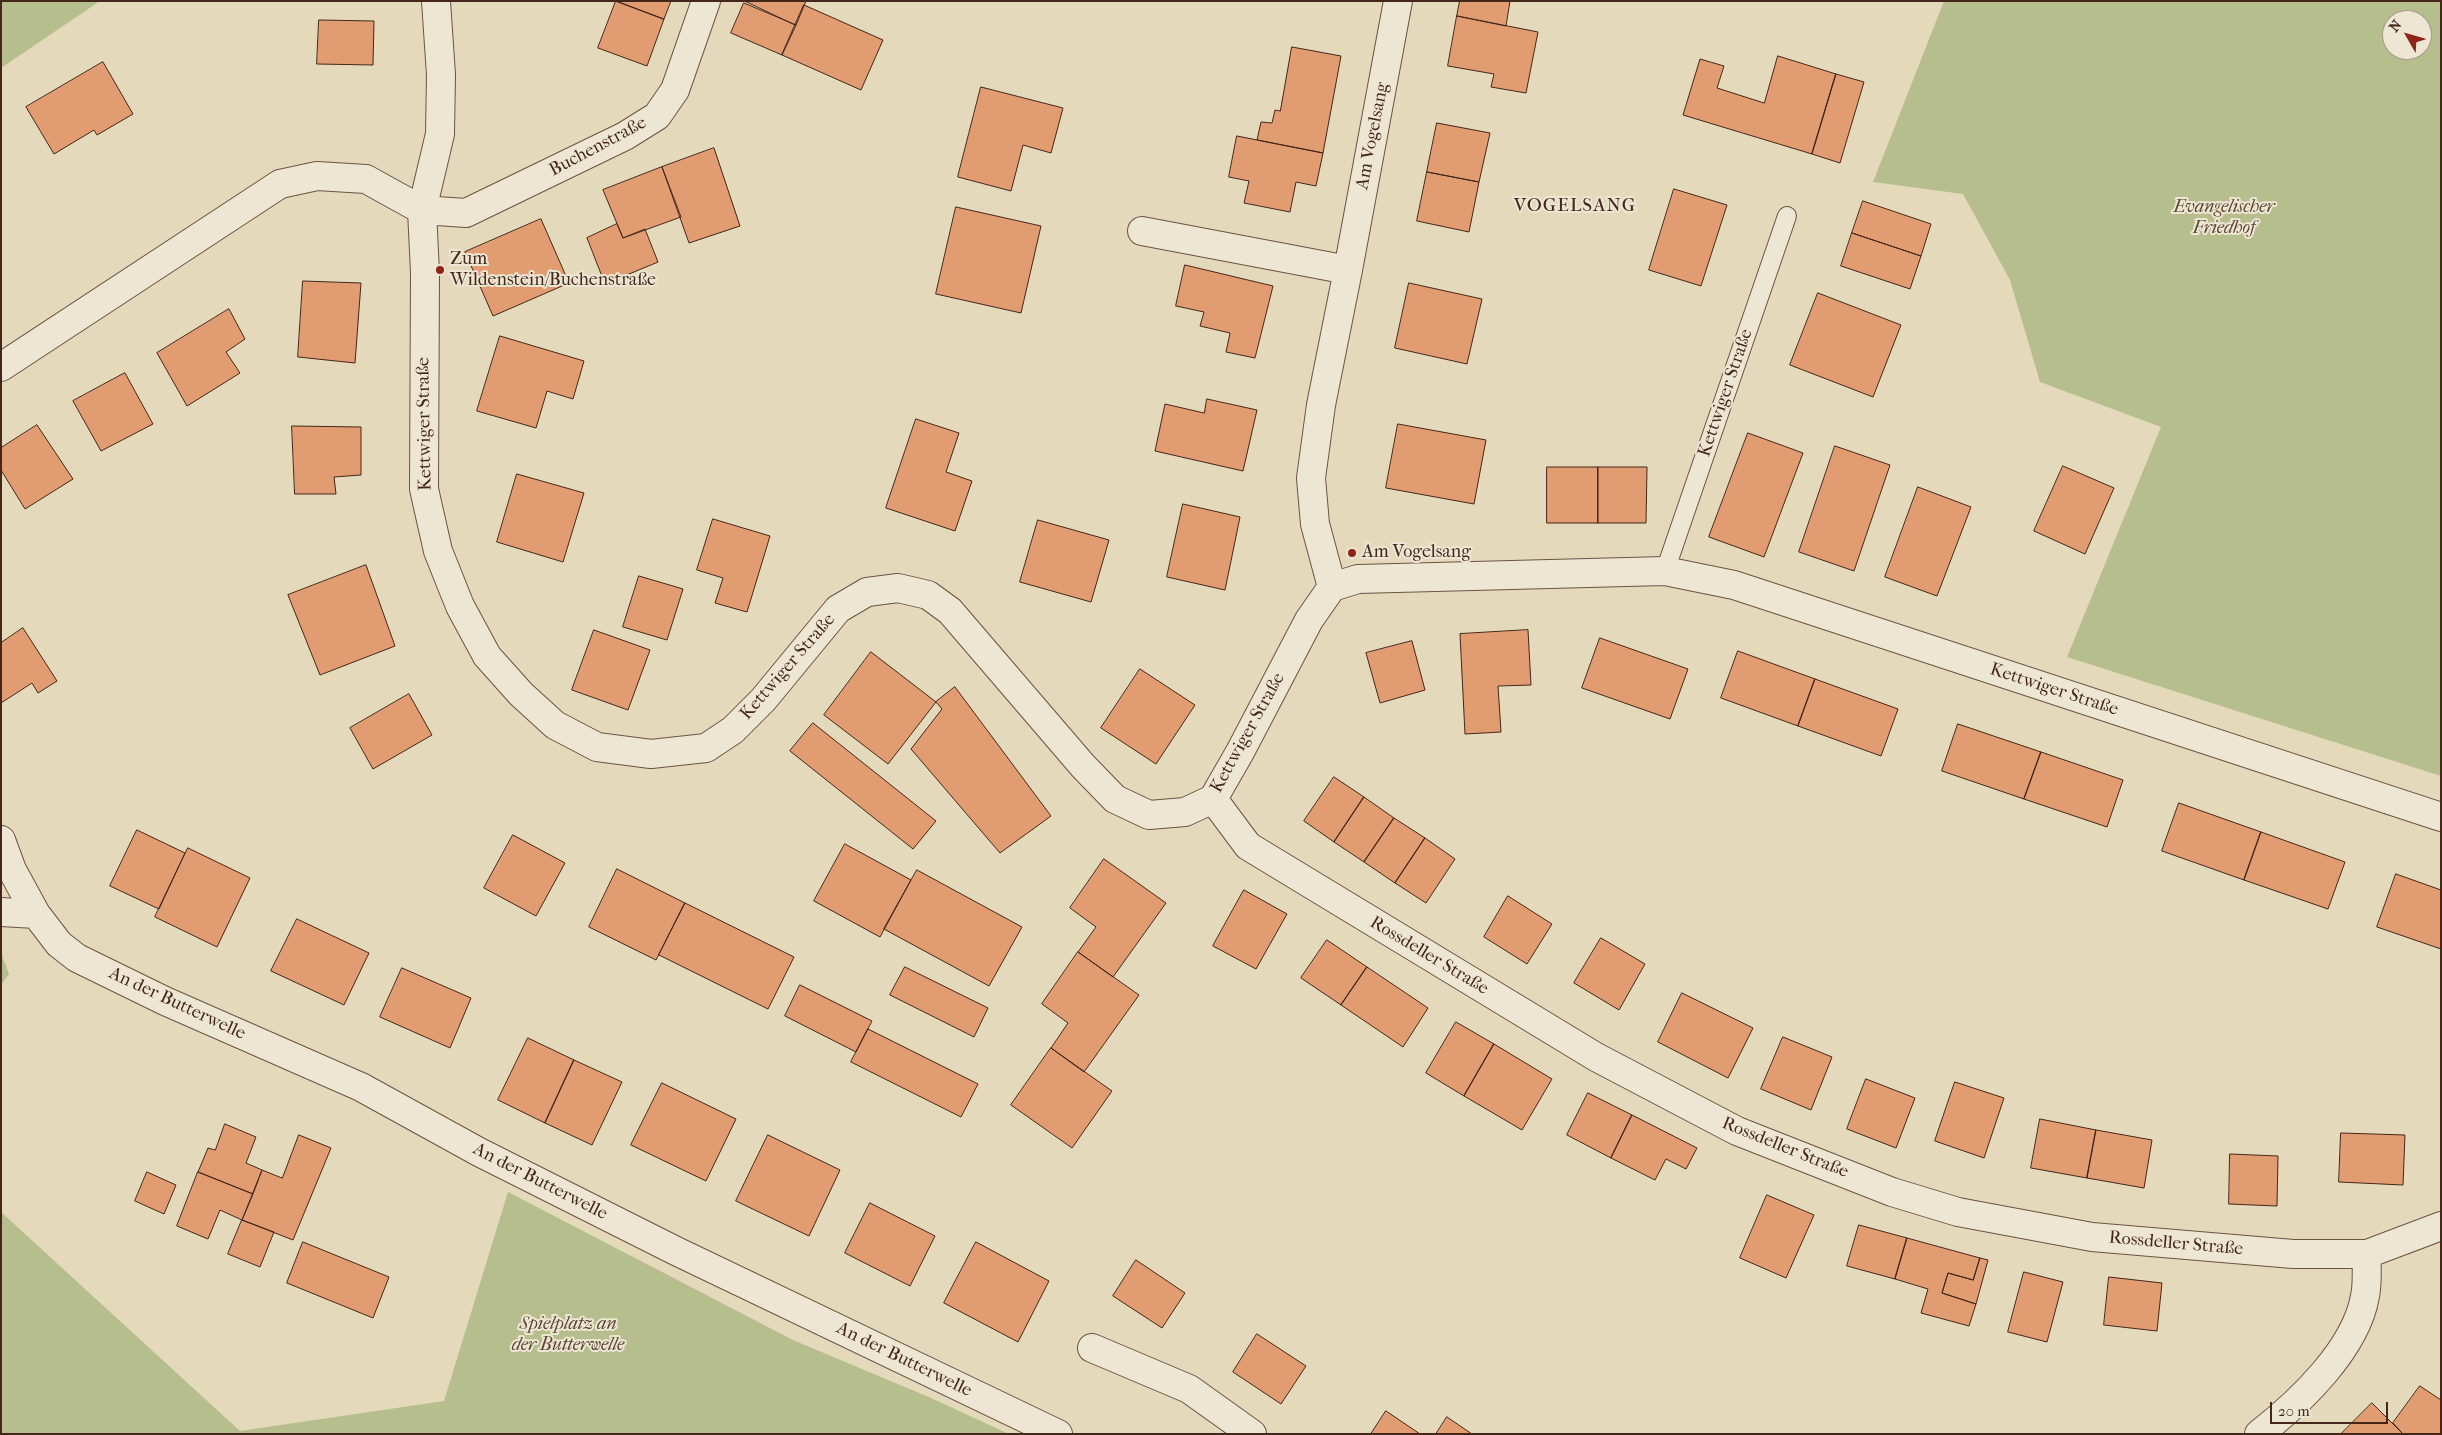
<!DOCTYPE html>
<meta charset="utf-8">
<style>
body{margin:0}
#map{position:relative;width:2442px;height:1435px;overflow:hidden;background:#e4d9bb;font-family:"IM FELL French Canon",serif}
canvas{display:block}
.frame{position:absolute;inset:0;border:2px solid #44261a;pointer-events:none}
.north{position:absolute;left:2382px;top:10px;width:50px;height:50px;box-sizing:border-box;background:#ede6d3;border:1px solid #a99989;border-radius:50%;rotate:308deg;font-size:14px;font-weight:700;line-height:20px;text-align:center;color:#44261a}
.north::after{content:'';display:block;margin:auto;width:18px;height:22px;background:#8f2418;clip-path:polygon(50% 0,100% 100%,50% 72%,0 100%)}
.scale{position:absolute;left:2270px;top:1402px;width:118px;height:22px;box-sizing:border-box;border:2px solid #44261a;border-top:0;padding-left:6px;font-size:15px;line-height:18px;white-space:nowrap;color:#44261a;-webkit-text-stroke:4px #ede6d3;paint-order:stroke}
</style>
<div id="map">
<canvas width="2442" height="1435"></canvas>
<div class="frame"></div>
<div class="north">N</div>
<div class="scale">20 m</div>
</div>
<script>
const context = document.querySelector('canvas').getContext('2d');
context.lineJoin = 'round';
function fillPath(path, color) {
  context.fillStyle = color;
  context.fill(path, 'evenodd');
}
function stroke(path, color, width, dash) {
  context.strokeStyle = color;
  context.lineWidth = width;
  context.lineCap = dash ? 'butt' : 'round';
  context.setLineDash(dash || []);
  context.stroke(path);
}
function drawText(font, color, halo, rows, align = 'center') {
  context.font = font + ' "IM FELL French Canon",serif';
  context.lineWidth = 4;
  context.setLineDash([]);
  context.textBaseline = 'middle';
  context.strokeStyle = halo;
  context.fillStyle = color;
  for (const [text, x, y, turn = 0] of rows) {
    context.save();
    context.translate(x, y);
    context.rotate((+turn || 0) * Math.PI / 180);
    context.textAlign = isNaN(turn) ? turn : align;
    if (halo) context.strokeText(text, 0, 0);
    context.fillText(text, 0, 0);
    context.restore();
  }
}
fillPath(new Path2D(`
 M1,1H100L1,68Z
 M1944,1H2441V776L2067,657L2161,427L2040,382L2010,280L1963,194L1873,182ZM2392,20H2422V50H2392Z
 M1,953L9,974L1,985Z
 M508,1192L793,1340L931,1398L1009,1434H1V1212L240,1431L444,1401Z`), '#b7be8e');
const building = new Path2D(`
 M616,1L664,19L647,66L598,48Z
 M616,1H671L664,19Z
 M745,1H806L796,25Z
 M1460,1H1510L1506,26L1457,16Z
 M744,3L796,25L782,55L731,33Z
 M804,5L883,40L861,90L782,55Z
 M1457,16L1538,32L1526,93L1491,87L1494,74L1448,66Z
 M319,20L374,21L373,65L317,64Z
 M1292,47L1341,56L1323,153L1257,140L1261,122L1272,123L1275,110L1280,111Z
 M1778,56L1836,74L1812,154L1683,115L1700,59L1724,66L1717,88L1764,103Z
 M103,62L133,114L97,135L94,130L54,154L26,107Z
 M1836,74L1864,82L1840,163L1812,154Z
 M981,87L1063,108L1051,153L1023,145L1011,191L958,177Z
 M1437,123L1490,133L1479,182L1427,172Z
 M1237,136L1323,153L1316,186L1296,182L1290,212L1244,203L1249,181L1229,177Z
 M714,148L740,226L689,243L662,167Z
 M662,167L681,217L623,238L603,190Z
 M1427,172L1479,182L1469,232L1417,221Z
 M1674,189L1727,205L1701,286L1649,270Z
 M1863,201L1931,224L1921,256L1852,233Z
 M956,207L1041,226L1021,313L936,294Z
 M541,219L569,283L493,316L465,252Z
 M617,224L623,238L645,229L658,262L605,284L587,238Z
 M1852,233L1921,256L1910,289L1841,266Z
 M1185,265L1273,286L1255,358L1226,352L1230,333L1200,326L1204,312L1176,306Z
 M303,281L361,283L355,363L298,357Z
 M1409,283L1482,299L1467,364L1395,348Z
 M1818,293L1901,325L1873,397L1790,365Z
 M229,309L245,339L226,352L240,373L187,406L157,353Z
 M500,336L584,361L573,399L547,391L536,428L477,411Z
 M125,373L153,424L101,451L73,401Z
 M1207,399L1257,410L1243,471L1155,451L1165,404L1204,413Z
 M916,419L959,433L946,472L972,481L955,531L886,508Z
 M1398,424L1486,440L1474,504L1386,488Z
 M37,425L73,479L25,509L1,470V448Z
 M292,426L361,427V475L334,477L336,494H295Z
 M1748,433L1803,453L1764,557L1709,537Z
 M1835,446L1890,465L1854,571L1799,552Z
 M2063,466L2114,488L2085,554L2034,531Z
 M1547,467H1598V523H1547Z
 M1598,467H1647L1646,523H1598Z
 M517,474L584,493L563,562L497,542Z
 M1918,487L1971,507L1937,596L1885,577Z
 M1183,504L1240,517L1225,590L1167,577Z
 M713,519L770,536L747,612L715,603L723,578L697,570Z
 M1038,520L1109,540L1091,602L1020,582Z
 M366,565L395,646L320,675L288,595Z
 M639,576L683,589L667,640L623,627Z
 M23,628L57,681L38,693L32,683L1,703V643Z
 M594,630L650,650L628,710L572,690Z
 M1528,630L1531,685L1498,686L1501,732L1465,734L1460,634Z
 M1600,638L1688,669L1670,719L1582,688Z
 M1412,641L1425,690L1380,703L1366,653Z
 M1738,651L1815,679L1798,726L1721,698Z
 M871,652L936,702L888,764L824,715Z
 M1140,669L1195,705L1156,764L1101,728Z
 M1815,679L1898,709L1881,756L1798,726Z
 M955,687L1051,816L1000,853L911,749L942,709L936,702Z
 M409,694L432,735L373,769L350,728Z
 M813,723L936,821L913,849L790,751Z
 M1958,724L2041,752L2024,799L1942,771Z
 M2041,752L2123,780L2107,827L2024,799Z
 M1334,777L1364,797L1334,842L1304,821Z
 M1364,797L1394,818L1364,862L1334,842Z
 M2179,803L2261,832L2244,880L2162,851Z
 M1394,818L1425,838L1395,883L1364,862Z
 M137,830L185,853L159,909L110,886Z
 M2261,832L2345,862L2328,909L2244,880Z
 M513,835L565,863L536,916L484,888Z
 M1425,838L1455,859L1426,903L1395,883Z
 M845,844L911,880L880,937L814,901Z
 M188,848L250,878L217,947L155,917Z
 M1104,859L1166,903L1113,977L1078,952L1096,927L1070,908Z
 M617,869L685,903L656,960L589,927Z
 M917,870L1022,927L989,986L884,929Z
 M2396,874L2441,890V949L2377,927Z
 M1244,890L1287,914L1256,969L1213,946Z
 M1508,896L1552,924L1527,964L1484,937Z
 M685,903L794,957L768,1009L659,955Z
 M297,919L369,953L344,1005L271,971Z
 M1601,938L1645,964L1619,1010L1574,983Z
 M1327,940L1367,967L1341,1005L1301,978Z
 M1078,952L1139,995L1084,1072L1051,1048L1068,1023L1042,1004Z
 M905,967L988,1008L974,1037L890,995Z
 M1367,967L1428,1008L1403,1047L1341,1005Z
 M402,968L471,998L450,1048L380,1017Z
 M800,985L872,1021L856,1052L785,1016Z
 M1682,993L1753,1028L1728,1078L1658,1042Z
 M1456,1022L1494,1044L1464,1096L1426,1073Z
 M868,1029L978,1084L961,1117L851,1062Z
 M1783,1037L1832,1057L1811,1110L1761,1089Z
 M528,1038L574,1060L545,1123L498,1100Z
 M1494,1044L1552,1079L1522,1130L1464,1096Z
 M1051,1048L1112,1091L1072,1148L1011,1105Z
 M574,1060L622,1082L592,1145L545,1123Z
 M1866,1079L1915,1098L1896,1148L1847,1129Z
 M1955,1082L2004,1098L1984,1158L1935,1141Z
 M662,1083L736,1119L706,1181L631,1145Z
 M1588,1093L1632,1115L1611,1158L1567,1135Z
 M1632,1115L1697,1148L1686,1169L1666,1159L1655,1180L1611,1158Z
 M2040,1119L2096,1130L2087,1178L2031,1168Z
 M225,1124L256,1137L246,1163L262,1170L253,1194L198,1172L208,1148L215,1150Z
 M2096,1130L2152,1140L2144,1188L2087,1178Z
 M2341,1133L2405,1135L2403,1185L2339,1182Z
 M299,1135L331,1148L293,1240L242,1220L262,1170L282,1178Z
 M768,1135L840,1170L809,1236L736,1201Z
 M2230,1154L2278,1156L2277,1206L2229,1204Z
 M147,1172L176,1185L164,1214L135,1201Z
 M198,1172L253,1194L242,1220L220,1210L208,1239L177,1226Z
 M1767,1195L1814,1215L1786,1278L1740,1258Z
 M870,1203L935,1236L910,1286L845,1253Z
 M242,1220L274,1232L260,1267L228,1254Z
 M1859,1225L1907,1238L1895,1279L1847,1266Z
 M1907,1238L1980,1258L1973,1280L1948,1273L1942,1293L1976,1304L1969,1326L1921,1313L1928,1289L1895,1279Z
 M303,1242L389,1277L373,1318L287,1283Z
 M976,1242L1049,1281L1018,1342L944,1303Z
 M1980,1258L1988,1260L1976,1304L1942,1293L1948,1273L1973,1280Z
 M1136,1260L1185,1293L1162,1328L1113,1296Z
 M2024,1272L2063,1282L2047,1342L2008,1332Z
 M2109,1277L2162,1283L2157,1331L2104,1325Z
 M1257,1334L1306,1366L1281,1404L1233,1372Z
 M2420,1386L2441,1400V1434H2403L2393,1423Z
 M2372,1403L2403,1434H2341Z
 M1386,1411L1420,1434H1371Z
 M1447,1417L1472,1434H1436Z`);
fillPath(building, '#e29c71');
stroke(building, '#44261a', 1);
const lane = new Path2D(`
 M1665,571L1787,216`);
const street = new Path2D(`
 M436,1L441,75L440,134L422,210L425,273L424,489L438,551L460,606L487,656L521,694L555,725L597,747L651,754L706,748L733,730L763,700L838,609L867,592L898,588L928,595L950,611L1083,766L1115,799L1149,815L1185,812L1213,799L1240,752L1309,620L1332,587L1358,579L1665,571L1734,585L2441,817
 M1142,231L1348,270L1398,1
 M1,367L280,184L317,176L366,179L422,210L466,213L625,136L657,116L675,90L706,1
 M1332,587L1315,524L1311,478L1321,405L1348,270
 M1213,799L1248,846L1596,1057L1737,1131L1892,1192L1958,1212L2092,1237L2293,1254H2367L2441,1226
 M1,840L12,870L36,914L59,944L77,958L165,1001L361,1087L479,1152L676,1251L1058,1434
 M1,912L36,914
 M1092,1348L1189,1389L1252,1434
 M2259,1434C2300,1402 2356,1349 2365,1296C2368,1283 2366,1267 2367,1254`);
stroke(lane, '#6c5342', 20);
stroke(street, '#6c5342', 30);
stroke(lane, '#ede6d3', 18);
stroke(street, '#ede6d3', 28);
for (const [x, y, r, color] of [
 [440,270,5,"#8f2418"],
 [1352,553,5,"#8f2418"]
]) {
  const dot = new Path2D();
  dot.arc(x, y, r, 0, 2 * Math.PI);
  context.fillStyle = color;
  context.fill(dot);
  stroke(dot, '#ede6d3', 2);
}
drawText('18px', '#44261a', '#ede6d3', [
 ["Am Vogelsang",1373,136,-79],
 ["Buchenstraße",598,147,-28],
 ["Kettwiger Straße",1726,393,-71],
 ["Kettwiger Straße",425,424,-91],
 ["Kettwiger Straße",788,667,-49],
 ["Kettwiger Straße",2054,690,18],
 ["Kettwiger Straße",1248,733,-61],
 ["Rossdeller Straße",1429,956,31],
 ["An der Butterwelle",177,1004,25],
 ["Rossdeller Straße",1785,1148,22],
 ["An der Butterwelle",540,1182,27],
 ["Rossdeller Straße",2176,1244,5],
 ["An der Butterwelle",904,1360,26]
]);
drawText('italic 18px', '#5b4431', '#ede6d3', [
 ["Evangelischer",2224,208],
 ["Friedhof",2224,229],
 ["Spielplatz an",568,1325],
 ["der Butterwelle",568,1346]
]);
drawText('18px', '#44261a', '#ede6d3', [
 ["Zum",450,260],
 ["Wildenstein/Buchenstraße",450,281],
 ["Am Vogelsang",1362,553]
], 'left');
context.letterSpacing = '1px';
drawText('19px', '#44261a', '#ede6d3', [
 ["VOGELSANG",1575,206]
]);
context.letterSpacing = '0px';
</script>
